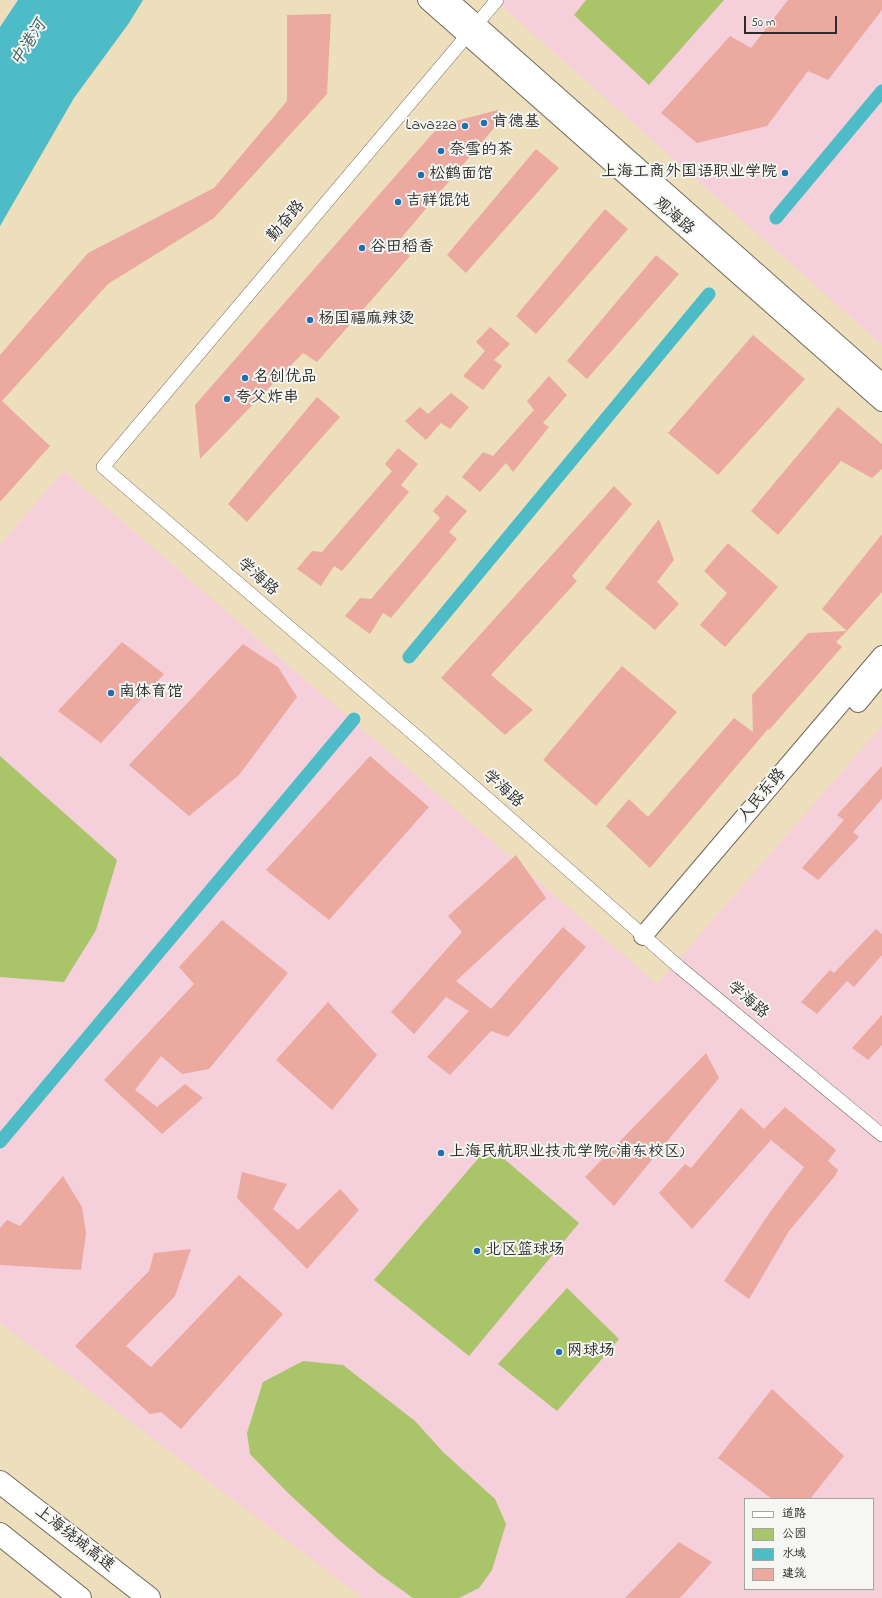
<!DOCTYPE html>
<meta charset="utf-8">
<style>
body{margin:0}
#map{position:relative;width:882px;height:1598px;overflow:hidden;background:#eddebc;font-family:"Indie Flower","LXGW WenKai TC",sans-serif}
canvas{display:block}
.legend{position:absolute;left:744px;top:1498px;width:130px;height:92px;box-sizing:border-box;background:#f6f6f2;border:1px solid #a5a5a2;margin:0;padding:5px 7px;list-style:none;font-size:12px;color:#2b2b2b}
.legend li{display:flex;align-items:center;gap:8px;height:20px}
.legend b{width:20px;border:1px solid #a5a5a2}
.scale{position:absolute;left:744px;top:16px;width:93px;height:18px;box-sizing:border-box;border:2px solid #2b2b2b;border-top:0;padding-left:5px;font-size:12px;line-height:14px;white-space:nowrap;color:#2b2b2b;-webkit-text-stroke:3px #f6f6f2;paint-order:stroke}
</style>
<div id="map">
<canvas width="882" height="1598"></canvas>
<ul class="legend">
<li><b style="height:5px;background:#fff"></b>道路</li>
<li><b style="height:11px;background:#aac46a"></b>公园</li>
<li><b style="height:11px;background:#4ebcc6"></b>水域</li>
<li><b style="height:11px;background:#eba9a0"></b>建筑</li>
</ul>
<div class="scale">50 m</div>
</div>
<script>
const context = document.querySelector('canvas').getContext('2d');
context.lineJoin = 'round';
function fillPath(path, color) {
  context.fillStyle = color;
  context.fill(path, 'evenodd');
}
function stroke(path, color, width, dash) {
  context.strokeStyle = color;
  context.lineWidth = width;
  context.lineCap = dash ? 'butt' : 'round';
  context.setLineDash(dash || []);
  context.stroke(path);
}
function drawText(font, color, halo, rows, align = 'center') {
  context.font = font + ' "Indie Flower","LXGW WenKai TC",sans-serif';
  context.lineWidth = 4;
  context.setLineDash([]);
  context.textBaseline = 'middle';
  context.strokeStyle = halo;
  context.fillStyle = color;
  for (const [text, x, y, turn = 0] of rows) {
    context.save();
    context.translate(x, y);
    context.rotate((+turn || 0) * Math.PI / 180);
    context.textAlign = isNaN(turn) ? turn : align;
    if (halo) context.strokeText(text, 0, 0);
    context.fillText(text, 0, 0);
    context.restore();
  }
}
fillPath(new Path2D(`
 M495,0H882V345Z
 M64,471L657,984L882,726V1598H363L0,1323V545ZM745,1499H873V1589H745Z`), '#f5cfd9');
fillPath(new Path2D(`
 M586,0H724L649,85L574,15Z
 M0,756L117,860L96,930L64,982L0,977Z
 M489,1146L579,1223L469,1356L374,1280Z
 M567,1288L619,1339L557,1411L498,1364Z
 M303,1361L343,1365L415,1421L443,1452L495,1499L506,1524L492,1570L479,1588L459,1598H413L378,1573L339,1540L287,1492L250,1454L247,1433L263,1382Z`), '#aac46a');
fillPath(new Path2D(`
 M18,0H143L129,23L74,98L0,226V27Z`), '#4ebcc6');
stroke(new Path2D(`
 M776,218L882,91
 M409,657L709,294
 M0,1142L354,719`), '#4ebcc6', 13);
fillPath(new Path2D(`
 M788,0H882V10L828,80L808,71L767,126L697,143L661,113L730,36L751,48Z
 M331,14L327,94L214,218L108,284L2,401L50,446L0,502V355L88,253L214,188L287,101V15Z
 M498,110L505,115L397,243L410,256L317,362L303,353L200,459L195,405L440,125Z
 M536,149L559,168L466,273L447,255Z
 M605,209L628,229L536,334L516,316Z
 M656,255L679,274L587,379L567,361Z
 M490,327L510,344L494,360L502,366L483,390L463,376L485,351L476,342Z
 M753,335L805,379L718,475L668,433Z
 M549,376L567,395L543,423L549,427L513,472L506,463L480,492L462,477L483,452L493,456L534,410L527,401Z
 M451,393L469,407L450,429L441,423L426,440L405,421L420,407L428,414Z
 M317,397L340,417L247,522L228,504Z
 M838,407L882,444V469L872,478L841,461L778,535L751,511Z
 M398,448L418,464L401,485L409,492L342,571L334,566L321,586L297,569L312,551L322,552L392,471L385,464Z
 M614,486L632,504L572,576L577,581L491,675L533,710L505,735L441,678Z
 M447,495L467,511L449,532L457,539L391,618L383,613L370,634L345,616L360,598L371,599L440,518L433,511Z
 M659,519L674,560L657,582L679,604L655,630L605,588Z
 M882,534V592L847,631L822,609Z
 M728,543L778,587L725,647L700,625L727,593L704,571Z
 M847,631L836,642L842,647L769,730L768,729L650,868L606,826L629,799L648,817L734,718L753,732L752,695L808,633Z
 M122,642L164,674L101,743L58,711Z
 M243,644L278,667L297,697L239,775L189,816L129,765Z
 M622,666L677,712L596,806L543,760Z
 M370,756L429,807L329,920L266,870Z
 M882,766V799L853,832L859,837L818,880L802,868L844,820L837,815Z
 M516,855L546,898L456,981L491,1009L563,927L586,947L508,1037L491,1031L450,1075L427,1057L469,1011L446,997L414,1034L391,1012L462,932L448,916Z
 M222,920L288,973L209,1069L182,1074L161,1056L135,1090L157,1107L185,1084L203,1098L162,1134L104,1080L194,984L179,967Z
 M876,929L882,934V955L854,987L847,981L817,1014L801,1002L830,970L834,973Z
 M328,1002L377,1055L332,1110L276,1060Z
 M882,1015V1045L868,1060L852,1048Z
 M706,1053L719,1078L614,1206L585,1177Z
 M785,1107L836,1150L828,1161L838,1170L835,1176L789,1231L749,1299L724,1281L770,1212L804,1167L771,1140L692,1229L659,1193L685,1164L691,1168L741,1108L764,1129Z
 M242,1172L287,1184L273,1209L298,1230L340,1189L359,1210L307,1269L237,1198Z
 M63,1176L82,1207L86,1233L81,1270L0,1265V1228L7,1220L20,1226Z
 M191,1249L175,1296L126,1346L151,1367L239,1275L283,1314L181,1429L161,1412L150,1414L75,1346L149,1271L154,1253Z
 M772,1389L844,1456L810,1499H772L718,1458Z
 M679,1542L712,1562L680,1598H625Z`), '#eba9a0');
const street = new Path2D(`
 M497,0L103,467L423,742L679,967L882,1135`);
const secondary = new Path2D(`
 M427,0L882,402
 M449,0L882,383
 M858,703L882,674
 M643,936L882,655`);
const highway = new Path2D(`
 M0,1482L149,1598
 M0,1534L80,1598`);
stroke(street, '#6f6a5e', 14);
stroke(secondary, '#6f6a5e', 20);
stroke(highway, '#6f6a5e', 24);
stroke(street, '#fff', 13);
stroke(secondary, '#fff', 18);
stroke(highway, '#fff', 22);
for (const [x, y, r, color] of [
 [484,123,4,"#1f6fb2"],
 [465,126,4,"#1f6fb2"],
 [441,151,4,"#1f6fb2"],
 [785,173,4,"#1f6fb2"],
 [421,175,4,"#1f6fb2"],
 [398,202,4,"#1f6fb2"],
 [362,248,4,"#1f6fb2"],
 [310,320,4,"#1f6fb2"],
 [245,378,4,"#1f6fb2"],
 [227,399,4,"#1f6fb2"],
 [111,693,4,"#1f6fb2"],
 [441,1153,4,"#1f6fb2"],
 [477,1251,4,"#1f6fb2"],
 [559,1352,4,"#1f6fb2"]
]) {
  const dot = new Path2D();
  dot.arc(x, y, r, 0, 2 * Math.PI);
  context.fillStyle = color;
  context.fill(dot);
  stroke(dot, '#f6f6f2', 1.5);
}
drawText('16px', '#2b2b2b', '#f6f6f2', [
 ["肯德基",492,123],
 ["Lavazza",457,126,"right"],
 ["奈雪的茶",449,151],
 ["上海工商外国语职业学院",777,173,"right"],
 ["松鹤面馆",429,175],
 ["吉祥馄饨",406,202],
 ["谷田稻香",370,248],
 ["杨国福麻辣烫",318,320],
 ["名创优品",253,378],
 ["夸父炸串",235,399],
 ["南体育馆",119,693],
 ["上海民航职业技术学院(浦东校区)",449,1153],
 ["北区篮球场",485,1251],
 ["网球场",567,1352]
], 'left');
drawText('16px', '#2b2b2b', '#f6f6f2', [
 ["观海路",673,217,41],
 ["勤奋路",287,222,-50],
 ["学海路",257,578,41],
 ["学海路",502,790,41],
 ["人民东路",763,796,-50],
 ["学海路",747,1001,40],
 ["上海绕城高速",74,1540,38]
]);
drawText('italic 17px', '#375e61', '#f6f6f2', [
 ["中港河",30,44,-58]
]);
</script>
